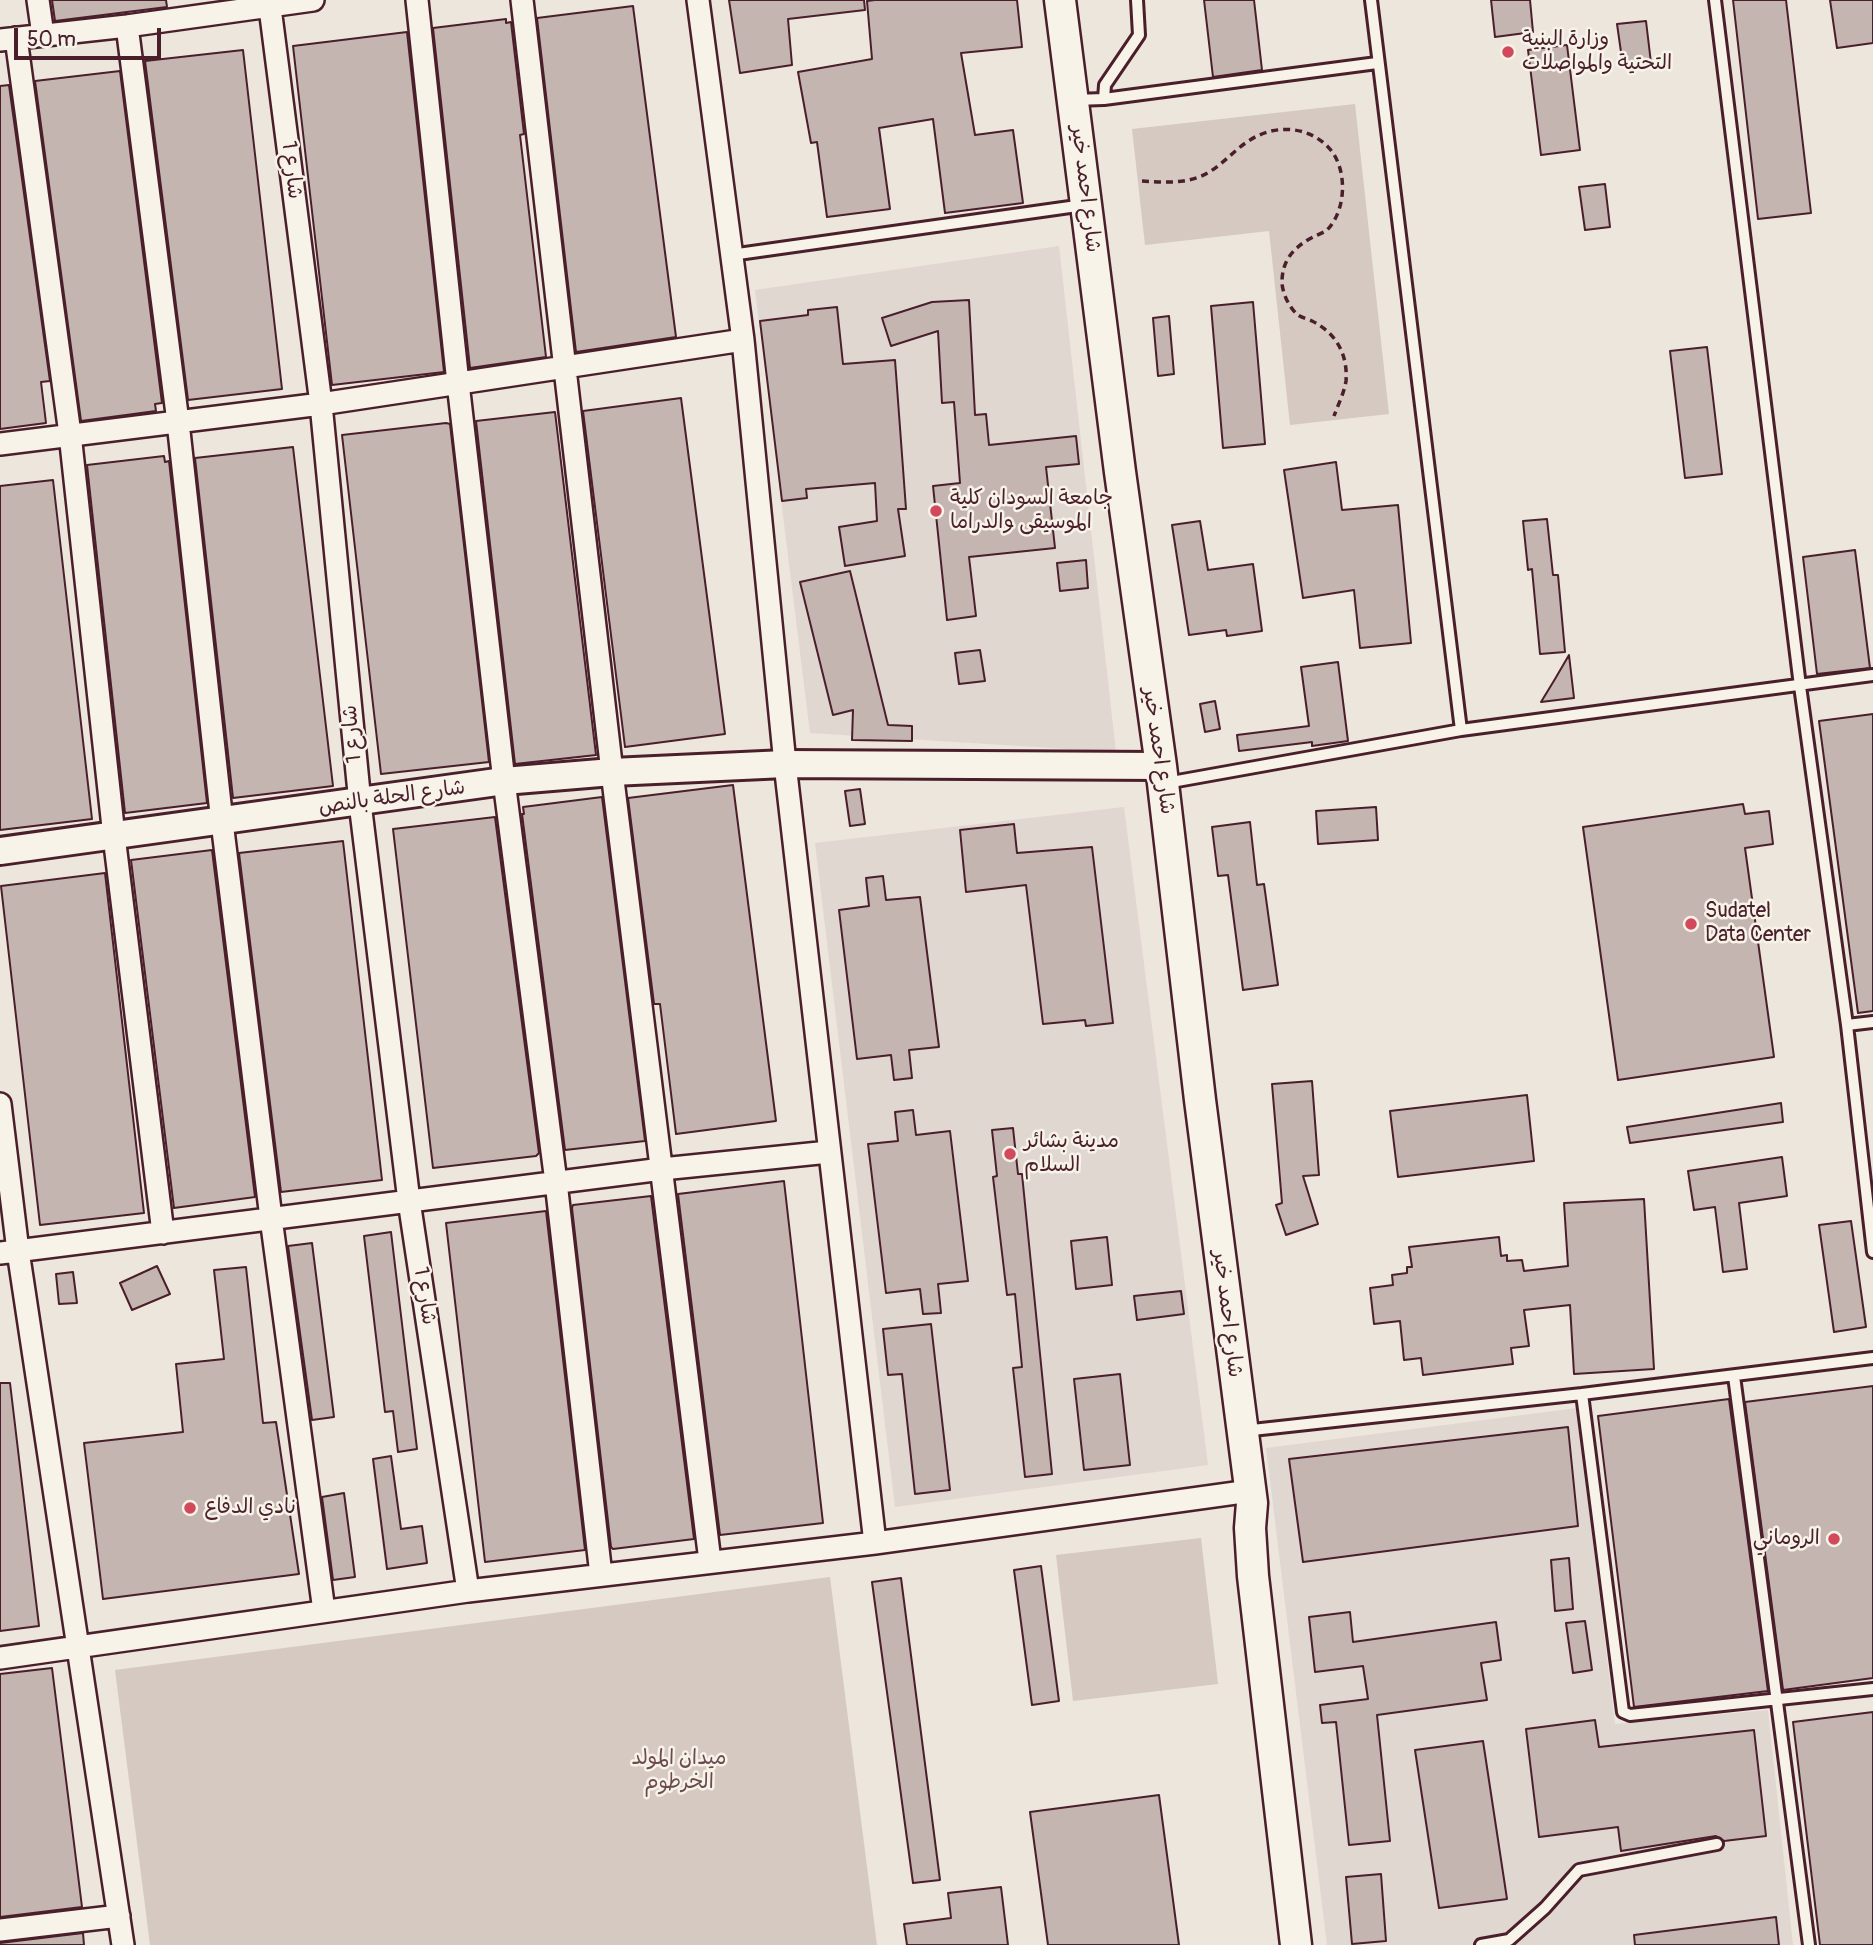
<!DOCTYPE html>
<meta charset="utf-8">
<style>
body{margin:0}
#map{position:relative;width:1873px;height:1945px;overflow:hidden;background:#ece6dd;font-family:Pangolin,sans-serif}
canvas{display:block}
.scale{position:absolute;left:14px;top:28px;width:147px;height:32px;box-sizing:border-box;border:4px solid #4a1f2b;border-top:0;padding-left:9px;font-size:21px;line-height:24px;white-space:nowrap;color:#4a1f2b;-webkit-text-stroke:5px #f7f3e8;paint-order:stroke}
</style>
<div id="map">
<canvas width="1873" height="1945"></canvas>
<div class="scale">50 m</div>
</div>
<script>
const context = document.querySelector('canvas').getContext('2d');
context.lineJoin = 'round';
function fillPath(path, color) {
  context.fillStyle = color;
  context.fill(path, 'evenodd');
}
function stroke(path, color, width, dash) {
  context.strokeStyle = color;
  context.lineWidth = width;
  context.lineCap = dash ? 'butt' : 'round';
  context.setLineDash(dash || []);
  context.stroke(path);
}
function drawText(font, color, halo, rows, align = 'center') {
  context.font = font + ' Pangolin,"Playpen Sans Arabic",sans-serif';
  context.lineWidth = 5;
  context.setLineDash([]);
  context.textBaseline = 'middle';
  context.strokeStyle = halo;
  context.fillStyle = color;
  for (const [text, x, y, turn = 0] of rows) {
    context.save();
    context.translate(x, y);
    context.rotate((+turn || 0) * Math.PI / 180);
    context.textAlign = isNaN(turn) ? turn : align;
    if (halo) context.strokeText(text, 0, 0);
    context.fillText(text, 0, 0);
    context.restore();
  }
}
fillPath(new Path2D(`
 M1059,246L1116,752L810,733L755,290Z
 M1124,807L1208,1465L895,1507L815,843Z
 M1577,1408L1615,1724L1768,1710L1793,1945H1327L1266,1448Z`), '#e0d7d0');
fillPath(new Path2D(`
 M1355,104L1389,414L1290,425L1269,231L1145,245L1132,129Z
 M1201,1538L1218,1684L1073,1701L1056,1555Z
 M830,1577L877,1945H150L115,1670Z`), '#d5c9c2');
const building = new Path2D(`
 M52,0H166L167,7L55,21Z
 M729,0H864L865,10L788,19L792,65L740,73Z
 M875,0H1017L1022,47L961,53L975,135L1013,130L1023,203L945,213L933,119L879,128L890,209L827,217L817,142L811,143L798,72L872,59L867,1Z
 M1204,0H1254L1262,70L1213,77Z
 M1491,0H1530L1533,32L1495,37Z
 M1733,0H1786L1811,213L1758,219Z
 M1830,0H1873V43L1837,48Z
 M633,6L676,337L576,352L537,18Z
 M506,19V23L511,22L524,134L520,135L546,357L470,368L433,28Z
 M1646,21L1651,63L1623,66L1617,24Z
 M407,32L444,372L332,385L293,46Z
 M1567,45L1580,150L1541,155L1528,50Z
 M243,50L282,389L188,400L145,61Z
 M120,71L162,403L155,404L156,411L81,421L35,81Z
 M9,85L50,381L41,382L46,423L0,429V86Z
 M1605,184L1610,227L1585,230L1579,187Z
 M969,300L975,415L986,414L989,445L1076,436L1079,464L1046,467L1055,548L969,557L976,616L947,620L933,486L960,483L954,402L942,403L938,331L891,346L882,318L932,302Z
 M1253,302L1265,444L1223,448L1211,306Z
 M837,307L843,364L895,360L906,509H898L905,556L845,566L839,527L877,521L875,483L806,489L807,498L782,501L760,321L808,315V310Z
 M1169,316L1174,374L1158,376L1153,318Z
 M1707,347L1722,474L1685,478L1670,351Z
 M681,398L725,734L625,747L583,411Z
 M555,412L596,755L515,764L476,421Z
 M446,423L450,424L489,762L381,774L342,435Z
 M293,447L333,786L233,798L195,458Z
 M164,456L165,462L169,461L207,803L125,813L87,465Z
 M1336,462L1342,510L1398,505L1411,643L1360,648L1354,590L1303,598L1284,470Z
 M53,480L92,819L0,830V486Z
 M1547,519L1553,575H1558L1565,652L1540,654L1532,569L1528,570L1523,521Z
 M1200,521L1208,570L1253,564L1262,631L1227,636L1226,630L1189,635L1172,525Z
 M1855,550L1870,668L1817,674L1803,557Z
 M1086,560L1088,588L1060,591L1057,563Z
 M850,571L888,725L912,726V741L852,740L853,710L833,715L800,582Z
 M980,650L985,681L959,684L955,653Z
 M1569,655L1574,698L1541,702L1555,679Z
 M1338,662L1348,741L1312,746V742L1239,751L1237,735L1309,726L1301,667Z
 M1215,701L1220,729L1205,732L1200,704Z
 M1873,714V1011L1858,1013L1819,721Z
 M733,785L776,1121L676,1134L660,1004H654L628,798Z
 M860,789L865,824L850,826L845,791Z
 M602,797L645,1141L565,1150L522,814H524L523,807Z
 M1743,804L1745,814L1769,811L1773,844L1745,848L1774,1057L1618,1080L1583,827Z
 M1376,807L1378,840L1318,844L1316,811Z
 M495,817L539,1153L536,1156L433,1168L393,829Z
 M1250,822L1257,885L1264,884L1278,985L1243,990L1228,875L1218,876L1212,827Z
 M1014,824L1017,853L1092,847L1113,1023L1086,1026L1085,1020L1043,1024L1026,885L966,892L960,830Z
 M343,841L382,1180L281,1192L239,853Z
 M212,850L255,1197L174,1208L131,860Z
 M105,873L144,1213L40,1225L1,886Z
 M883,876L886,900L920,897L939,1047L909,1050L912,1078L894,1080L891,1055L857,1059L839,910L869,906L866,878Z
 M1312,1081L1319,1175L1303,1176L1318,1224L1286,1235L1276,1205L1282,1203L1272,1084Z
 M1527,1095L1534,1161L1398,1177L1390,1111Z
 M1781,1103L1783,1122L1630,1143L1627,1127Z
 M913,1110L916,1135L950,1131L968,1281L938,1284L941,1313L923,1314L920,1289L886,1293L868,1144L898,1141L895,1112Z
 M1013,1128L1018,1174H1022L1052,1474L1025,1477L1013,1368L1022,1367L1015,1294L1007,1295L993,1177L997,1176L992,1130Z
 M1782,1157L1787,1196L1739,1203L1747,1269L1723,1272L1715,1207L1694,1210L1688,1171Z
 M784,1181L823,1523L720,1535L678,1194Z
 M651,1196L694,1539L613,1549L611,1547L572,1208L573,1205Z
 M1644,1199L1654,1369L1574,1374L1570,1305L1524,1310L1529,1346L1511,1348L1513,1364L1423,1375L1421,1358L1404,1360L1400,1321L1374,1324L1370,1288L1393,1285L1392,1275L1407,1273V1267H1412L1409,1247L1499,1237L1501,1256L1507,1255V1261L1522,1260L1524,1271L1568,1266L1564,1203Z
 M546,1211L585,1550L485,1562L446,1223Z
 M1851,1221L1866,1327L1834,1332L1819,1225Z
 M391,1232L417,1449L398,1452L393,1411L385,1412L364,1236Z
 M1107,1237L1112,1285L1076,1289L1071,1241Z
 M312,1243L334,1417L312,1420L288,1246Z
 M157,1266L170,1294L132,1310L120,1283Z
 M246,1267L263,1423L276,1422L299,1574L103,1599L84,1443L183,1432L176,1364L224,1359L214,1270Z
 M73,1272L77,1303L59,1304L56,1274Z
 M1181,1291L1184,1314L1137,1320L1134,1296Z
 M931,1324L950,1490L915,1494L902,1374L888,1375L883,1329Z
 M1120,1374L1130,1465L1084,1470L1074,1379Z
 M0,1383H10L39,1626L0,1631Z
 M1873,1386V1678L1783,1690L1745,1402Z
 M1729,1399L1768,1691L1634,1707L1598,1416Z
 M1568,1427L1578,1526L1303,1562L1289,1459Z
 M391,1456L401,1529L422,1526L427,1563L387,1569L373,1459Z
 M344,1493L355,1577L333,1580L322,1497Z
 M1569,1558L1573,1609L1555,1611L1551,1560Z
 M1041,1566L1059,1701L1032,1705L1014,1570Z
 M901,1578L940,1880L913,1883L872,1582Z
 M1350,1612L1353,1642L1496,1622L1501,1660L1481,1663L1487,1700L1377,1715L1390,1841L1349,1845L1336,1722L1322,1723L1320,1705L1368,1699L1363,1666L1315,1672L1309,1617Z
 M1585,1621L1592,1670L1573,1673L1566,1623Z
 M52,1668L82,1907L0,1917V1674Z
 M1873,1712V1945H1820L1793,1722Z
 M1595,1720L1599,1747L1754,1730L1766,1836L1724,1841L1716,1836L1621,1851L1618,1827L1539,1837L1526,1729Z
 M1483,1741L1507,1899L1439,1908L1415,1750Z
 M1159,1795L1179,1945H1048L1030,1812Z
 M1381,1874L1386,1941L1352,1944L1346,1877Z
 M1001,1887L1008,1945H907L904,1924L951,1918L948,1893Z
 M1776,1917L1779,1945H1635L1634,1935Z
 M83,1933L84,1945H0V1943Z`);
fillPath(building, '#c4b5b0');
stroke(building, '#4a1f2b', 2);
const service = new Path2D(`
 M1371,0L1461,730
 M1715,0L1800,686L1847,1025L1873,1252
 M1104,99L1105,85L1139,35L1137,0
 M1074,100L1104,99L1377,63
 M731,255L1084,205
 M1166,783L1461,730L1873,675
 M1847,1025L1873,1022
 M1734,1376L1809,1945
 M1582,1394L1623,1712L1630,1715L1873,1689
 M1243,1431L1582,1394L1873,1358
 M1481,1945L1509,1940L1545,1908L1579,1870L1717,1844`);
const minor = new Path2D(`
 M38,0L43,35
 M269,0L321,404L360,803L409,1201L468,1591
 M417,0L458,383L504,781L556,1182L601,1575
 M522,0L612,772L710,1561
 M698,0L743,340L785,764L875,1543
 M127,26L178,422L222,822L271,1218L324,1611
 M16,38L70,434L114,836L163,1233
 M0,40L127,26L313,0
 M0,444L321,404L743,340
 M0,1104L18,1251L123,1945
 M0,1253L662,1169L829,1152
 M0,1658L468,1591L875,1543L1250,1491
 M0,1930L119,1916`);
const tertiary = new Path2D(`
 M0,851L504,781L612,772L785,764L1161,766`);
const secondary = new Path2D(`
 M1060,0L1120,472L1161,766L1200,1100L1252,1503L1250,1528L1253,1576L1296,1945`);
stroke(service, '#4a1f2b', 16);
stroke(minor, '#4a1f2b', 26);
stroke(tertiary, '#4a1f2b', 32);
stroke(secondary, '#4a1f2b', 35);
stroke(new Path2D(`
 M1142,181C1161,182 1181,184 1199,177C1220,169 1232,151 1250,140C1275,124 1308,126 1328,147C1348,167 1347,210 1327,230C1323,233 1317,235 1313,237C1294,247 1282,260 1282,282C1282,292 1289,308 1298,315C1302,318 1308,319 1312,321C1336,333 1348,354 1346,381C1344,393 1338,405 1334,416`), '#4a1f2b', 3.5, [7, 5]);
stroke(service, '#f7f3e8', 10);
stroke(minor, '#f7f3e8', 21);
stroke(tertiary, '#f7f3e8', 26);
stroke(secondary, '#f7f3e8', 30);
for (const [x, y, r, color] of [
 [1508,52,7,"#d1495b"],
 [936,511,7,"#d1495b"],
 [1691,924,7,"#d1495b"],
 [1010,1154,7,"#d1495b"],
 [190,1508,7,"#d1495b"],
 [1834,1539,7,"#d1495b"]
]) {
  const dot = new Path2D();
  dot.arc(x, y, r, 0, 2 * Math.PI);
  context.fillStyle = color;
  context.fill(dot);
  stroke(dot, '#f7f3e8', 2.5);
}
drawText('21px', '#4a1f2b', '#f7f3e8', [
 ["وزارة البنية",1522,40],
 ["التحتية والمواصلات",1522,64],
 ["جامعة السودان كلية",950,499],
 ["الموسيقى والدراما",950,523],
 ["Sudatel",1705,912],
 ["Data Center",1705,936],
 ["مدينة بشائر",1024,1142],
 ["السلام",1024,1166],
 ["نادي الدفاع",204,1508],
 ["الروماني",1820,1539,"right"]
], 'left');
drawText('21px', '#4a1f2b', '#f7f3e8', [
 ["شارع 1",291,170,83],
 ["شارع احمد خير",1085,189,83],
 ["شارع 1",353,734,-95],
 ["شارع احمد خير",1158,751,82],
 ["شارع الحلة بالنص",392,798,-8],
 ["شارع 1",424,1296,81],
 ["شارع احمد خير",1227,1314,83]
]);
drawText('21px', '#6d4a51', '#f7f3e8', [
 ["ميدان المولد",679,1759],
 ["الخرطوم",679,1783]
]);
</script>
